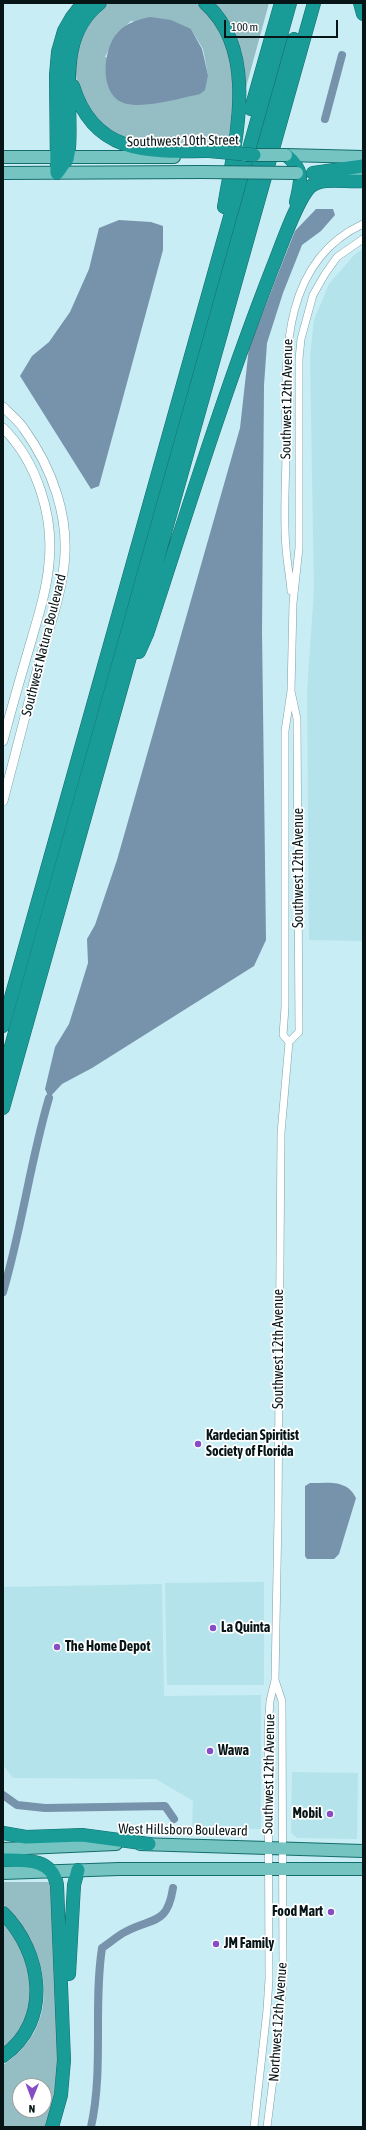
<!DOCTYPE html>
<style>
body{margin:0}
#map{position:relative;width:366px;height:2130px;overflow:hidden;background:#c8edf4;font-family:"Asap Condensed",sans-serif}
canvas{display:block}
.frame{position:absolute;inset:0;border:4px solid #071517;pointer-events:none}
.north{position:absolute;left:12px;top:2078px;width:40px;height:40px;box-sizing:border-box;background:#fff;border:1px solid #9ca1a2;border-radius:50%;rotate:181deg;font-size:11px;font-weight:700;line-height:16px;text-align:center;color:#071517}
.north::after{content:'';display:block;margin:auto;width:14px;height:18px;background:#864dc4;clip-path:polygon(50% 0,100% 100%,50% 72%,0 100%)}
.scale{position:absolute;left:224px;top:20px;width:114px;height:18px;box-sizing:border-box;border:2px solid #071517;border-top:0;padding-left:5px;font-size:12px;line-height:14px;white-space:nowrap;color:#071517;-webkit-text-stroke:3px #fff;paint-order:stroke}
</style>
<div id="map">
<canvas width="366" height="2130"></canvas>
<div class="frame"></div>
<div class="north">N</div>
<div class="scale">100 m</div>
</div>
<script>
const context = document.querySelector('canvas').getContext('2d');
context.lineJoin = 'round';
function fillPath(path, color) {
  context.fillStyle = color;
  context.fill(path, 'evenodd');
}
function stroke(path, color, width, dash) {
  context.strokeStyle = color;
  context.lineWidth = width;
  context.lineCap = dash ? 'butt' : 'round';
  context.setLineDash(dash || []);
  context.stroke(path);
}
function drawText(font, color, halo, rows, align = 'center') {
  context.font = font + ' "Asap Condensed",sans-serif';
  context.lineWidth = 3.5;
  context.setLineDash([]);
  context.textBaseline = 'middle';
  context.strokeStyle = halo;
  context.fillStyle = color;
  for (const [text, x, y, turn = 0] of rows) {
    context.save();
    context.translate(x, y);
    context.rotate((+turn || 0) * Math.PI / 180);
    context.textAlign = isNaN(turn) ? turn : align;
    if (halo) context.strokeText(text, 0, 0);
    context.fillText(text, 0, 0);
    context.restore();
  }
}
fillPath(new Path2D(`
 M363,249V941L309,940L307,690L314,591L310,356L314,320L329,284L355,254Z
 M264,1582V1685H167L165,1583Z
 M162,1584L164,1696L261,1695V1829L192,1827L193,1801L156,1779L13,1778L3,1765V1587Z
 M292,1772L358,1773L357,1839L297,1838L291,1833Z`), '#b4e3eb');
fillPath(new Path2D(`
 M109,3H196C238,37 240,99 226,147C207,147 189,147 170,146C163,146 153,147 146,146C74,129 50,52 109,3ZM131,21L191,29L203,49L208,75L105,57L117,33Z
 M210,3H269L245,91Z
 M3,1882H53L59,2080L48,2127H3V2065C65,2025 50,1948 3,1904ZM20,2086H44V2110H20Z
 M3,1918L10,1926L33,1974L28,2019L3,2051Z`), '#95bdc4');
fillPath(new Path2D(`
 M150,17L171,20L191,29L202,49L208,75L205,90L200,94C181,98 147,108 128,104C98,99 102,49 118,32C128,22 137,20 150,17Z
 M316,209H333L335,215L321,231L302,245L283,293L267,343L264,385L262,631L266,940L254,966L92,1068L62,1084L49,1098L45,1089L55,1047L69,1024L80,989L88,963L87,939L95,925L117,860L240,428L249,347L295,231Z
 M119,220L151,222L163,226V250L99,486L91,489L20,376L32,356L49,342L70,312L89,269L99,228Z
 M310,1483C328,1483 347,1479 356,1498L339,1554L334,1559H307L305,1556V1486Z`), '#7792ab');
stroke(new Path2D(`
 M325,119L342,55
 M3,1292C22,1228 30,1162 49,1098
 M3,1795L17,1805L45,1808L165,1806L174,1819
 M91,2127C104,2068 93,2007 102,1948C110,1943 117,1936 125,1932C153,1917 167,1926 173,1888`), '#7792ab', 8);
const minor = new Path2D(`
 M291,591C290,577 287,563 286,548C283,515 286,481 286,448C286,369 276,264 363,224
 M289,1042L283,1035L285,1007V731L291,691L293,603L299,548V359L301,339L313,295L325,274L337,257L363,239
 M254,2127L267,2010L269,1979L268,1729L270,1701L275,1680L278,1516L281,1133L289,1042L299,1032L297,719L291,691
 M267,2127L279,2032L283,1980L282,1701L275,1680`);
const tertiary = new Path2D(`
 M3,407C10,414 19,421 24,429C52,468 70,517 64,566C60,599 48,631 39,663C27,709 15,755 3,801
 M3,428C37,462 54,516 49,563C47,588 39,614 32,638C22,672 12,706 3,741`);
const primary = new Path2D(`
 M286,155L363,157
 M3,157H174
 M3,173L202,172
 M336,174H363
 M140,1844L363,1851
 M3,1849L116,1844
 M3,1873L119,1869H363`);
const motorway = new Path2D(`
 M205,3C261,53 234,144 224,207
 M360,3L363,14
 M73,86C94,155 149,152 209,151
 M251,109L281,3
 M286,155C305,171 301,180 296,202
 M57,173L67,159L69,148C73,99 55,38 100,3
 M57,173L56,75L58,52L64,31L72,17L83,3
 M313,173L363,166
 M139,652L147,634C187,512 225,389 272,269C280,250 296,201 310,187C322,176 348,183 363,181
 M3,1026L290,3
 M3,1075L294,39
 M3,1108L314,3
 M3,1833L26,1837L82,1835L149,1844
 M3,1860C25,1860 52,1858 57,1885L64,2060L61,2095L52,2127
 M3,1913C42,1952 53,2021 3,2056
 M69,1974L74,1885L78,1870`);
stroke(minor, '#7da1a7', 8);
stroke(tertiary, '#7da1a7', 10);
stroke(primary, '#136d6b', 14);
stroke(motorway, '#136d6b', 14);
stroke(minor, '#fff', 7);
stroke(tertiary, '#fff', 9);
stroke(primary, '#75c4c1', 12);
stroke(motorway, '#199c98', 13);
const primaryBridge = new Path2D(`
 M245,155H286
 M202,172L297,173`);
const motorwayBridge = new Path2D(`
 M209,151L254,155`);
stroke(primaryBridge, '#136d6b', 14, []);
stroke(motorwayBridge, '#136d6b', 14, []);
stroke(primaryBridge, '#75c4c1', 12);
stroke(motorwayBridge, '#199c98', 13);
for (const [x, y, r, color] of [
 [198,1444,4,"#864dc4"],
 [213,1628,4,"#864dc4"],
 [57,1647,4,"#864dc4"],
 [210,1751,4,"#864dc4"],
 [330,1814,4,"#864dc4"],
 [331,1912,4,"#864dc4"],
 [216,1944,4,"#864dc4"]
]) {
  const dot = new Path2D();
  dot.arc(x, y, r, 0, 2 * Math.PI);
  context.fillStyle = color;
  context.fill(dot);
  stroke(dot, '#fff', 1.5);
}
drawText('14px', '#071517', '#fff', [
 ["Southwest 10th Street",183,141,-1],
 ["Southwest 12th Avenue",287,399,-89],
 ["Southwest Natura Boulevard",44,645,-76],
 ["Southwest 12th Avenue",299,868,-90],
 ["Southwest 12th Avenue",279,1349,-90],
 ["Southwest 12th Avenue",269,1774,-89],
 ["West Hillsboro Boulevard",183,1830,1],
 ["Northwest 12th Avenue",278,2022,-86]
]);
drawText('bold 14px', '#071517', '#fff', [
 ["Kardecian Spiritist",206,1436],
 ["Society of Florida",206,1452],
 ["La Quinta",221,1628],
 ["The Home Depot",65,1647],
 ["Wawa",218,1751],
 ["Mobil",322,1814,"right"],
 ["Food Mart",323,1912,"right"],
 ["JM Family",224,1944]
], 'left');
</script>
